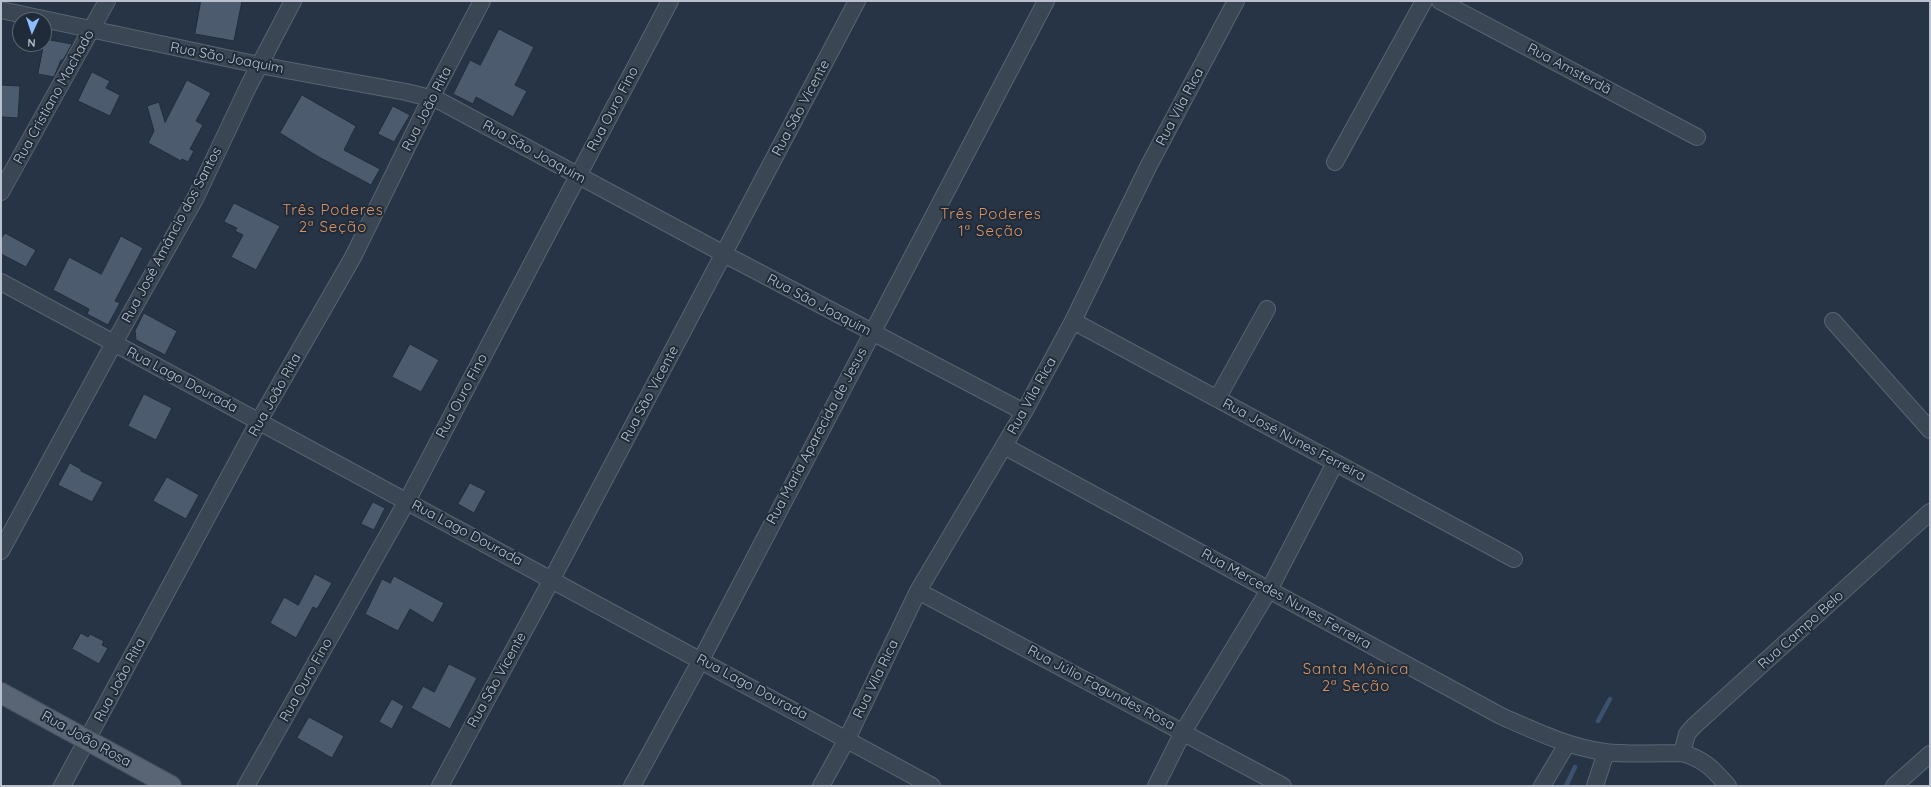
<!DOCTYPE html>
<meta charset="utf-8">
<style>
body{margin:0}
#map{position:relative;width:1931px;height:787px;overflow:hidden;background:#263445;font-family:Quicksand,sans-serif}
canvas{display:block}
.frame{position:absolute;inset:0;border:2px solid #b8c1cd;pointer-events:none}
.north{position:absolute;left:12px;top:12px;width:40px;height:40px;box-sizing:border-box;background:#1f2b39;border:1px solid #5c6774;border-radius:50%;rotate:183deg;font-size:11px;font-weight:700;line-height:16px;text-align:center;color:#b8c1cd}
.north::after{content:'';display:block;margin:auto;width:14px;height:18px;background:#8ebdfd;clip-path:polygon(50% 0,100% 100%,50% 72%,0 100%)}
</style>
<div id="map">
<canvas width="1931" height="787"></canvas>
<div class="frame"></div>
<div class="north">N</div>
</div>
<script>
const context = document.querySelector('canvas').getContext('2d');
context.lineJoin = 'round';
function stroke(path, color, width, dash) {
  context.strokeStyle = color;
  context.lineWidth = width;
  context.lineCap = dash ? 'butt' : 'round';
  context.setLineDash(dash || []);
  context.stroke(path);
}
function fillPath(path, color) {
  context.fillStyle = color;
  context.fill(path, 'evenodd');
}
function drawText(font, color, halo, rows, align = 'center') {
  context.font = font + ' Quicksand,sans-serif';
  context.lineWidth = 4;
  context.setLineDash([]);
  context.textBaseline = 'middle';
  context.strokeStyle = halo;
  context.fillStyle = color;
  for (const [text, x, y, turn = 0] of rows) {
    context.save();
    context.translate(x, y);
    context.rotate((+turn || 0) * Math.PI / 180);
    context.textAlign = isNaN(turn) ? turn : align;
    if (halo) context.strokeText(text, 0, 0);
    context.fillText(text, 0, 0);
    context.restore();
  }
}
stroke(new Path2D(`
 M1598,721L1610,699
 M1566,786L1575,767`), '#3b526e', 4.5);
const building = new Path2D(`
 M201,1H242L234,41L195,34Z
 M499,29L534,47L515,85L527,91L513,117L476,97L473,104L453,94L470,60L480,65Z
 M45,39L72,44L63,60H61L54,77L38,74Z
 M92,72L110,81L106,88L120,95L110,116L78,101Z
 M187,80L211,93L196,121L203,125L190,149L194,151L188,162L182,159L181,161L148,143L154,131L147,106L159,102L165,122Z
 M1,85L20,86L18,118L1,117Z
 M302,95L356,126L344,150L380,169L371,185L317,156L280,133Z
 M393,106L410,115L394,142L378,134Z
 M234,203L280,226L256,270L231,257L243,235L235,231L237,228L224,222Z
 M5,233L36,250L26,267L1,254V239Z
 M121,236L143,248L115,301L120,303L108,325L87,314L89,309L53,290L69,257L101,274Z
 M144,313L177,331L165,355L136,340L135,331Z
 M410,344L439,360L421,392L392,377Z
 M144,394L172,408L156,440L128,426Z
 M70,463L81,469V471L103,482L92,502L58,485Z
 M167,477L199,495L186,519L153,501Z
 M470,483L486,491L474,513L458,504Z
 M373,502L385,508L374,530L361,524Z
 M315,574L332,583L317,609L313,607L296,638L270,623L284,597L298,605Z
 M394,576L444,603L433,623L410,609L398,631L365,614L382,579L390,583Z
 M81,633L88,637L90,634L104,641L102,645L108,648L99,664L72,649Z
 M449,664L477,678L450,729L411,708L423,686L434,692Z
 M392,699L404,706L392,729L379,722Z
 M309,717L344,736L332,758L297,738Z`);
fillPath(building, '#4c5b6e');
stroke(building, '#212d3b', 1);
const minor = new Path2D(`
 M1440,1L1697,137
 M1,10L259,65L406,92L438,100L724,254L1024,412
 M1335,162L1424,1
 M1,192L107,1
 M1,282L932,786
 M1073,321L1514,559
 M1833,321L1930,430
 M1217,399L1267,309
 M1004,446L1501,716C1535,731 1568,747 1605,752C1630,755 1656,753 1682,753C1704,759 1713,769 1728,786
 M1,551L114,343L196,197L248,87L293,1
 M918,591L1283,786
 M1682,753L1687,734L1694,726L1930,512
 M62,786L259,421L353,257L431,98L482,1
 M246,786L407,501L670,1
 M440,786L552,579L857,1
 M632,786L701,660L1046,1
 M821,786L847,739L918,591L1024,412L1073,321L1148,167L1236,1
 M1156,786L1183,732L1269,590L1335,463
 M1542,786L1567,744
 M1595,786L1606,752
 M1894,786L1930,754`);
const major = new Path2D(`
 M1,693L171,786`);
stroke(minor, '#596471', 18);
stroke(major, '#444f5d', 22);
stroke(minor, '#3b4654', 16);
stroke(major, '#596574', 20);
drawText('14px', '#b8c1cd', '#1f2b39', [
 ["Rua São Joaquim",227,58,11],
 ["Rua Amsterdã",1569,69,28],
 ["Rua Cristiano Machado",54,97,-61],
 ["Rua Vila Rica",1180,107,-62],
 ["Rua São Vicente",801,108,-62],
 ["Rua João Rita",427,109,-63],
 ["Rua Ouro Fino",613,109,-62],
 ["Rua São Joaquim",534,152,29],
 ["Rua José Amâncio dos Santos",172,235,-62],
 ["Rua São Joaquim",819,305,28],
 ["Rua Lago Dourada",182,380,28],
 ["Rua São Vicente",650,394,-62],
 ["Rua João Rita",275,395,-61],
 ["Rua Ouro Fino",462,396,-62],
 ["Rua Vila Rica",1032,396,-61],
 ["Rua Maria Aparecida de Jesus",817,436,-62],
 ["Rua José Nunes Ferreira",1294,440,28],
 ["Rua Lago Dourada",467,533,28],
 ["Rua Mercedes Nunes Ferreira",1286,599,29],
 ["Rua Campo Belo",1801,630,-42],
 ["Rua Vila Rica",876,679,-64],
 ["Rua João Rita",120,680,-62],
 ["Rua Ouro Fino",306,680,-61],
 ["Rua São Vicente",497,680,-61],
 ["Rua Lago Dourada",752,687,28],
 ["Rua Júlio Fagundes Rosa",1101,688,28],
 ["Rua João Rosa",86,739,29]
]);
context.letterSpacing = '1px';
drawText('15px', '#db9466', '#1f2b39', [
 ["Três Poderes",333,210],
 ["2ª Seção",333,227],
 ["Três Poderes",991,214],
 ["1ª Seção",991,231],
 ["Santa Mônica",1356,669],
 ["2ª Seção",1356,686]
]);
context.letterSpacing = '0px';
</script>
